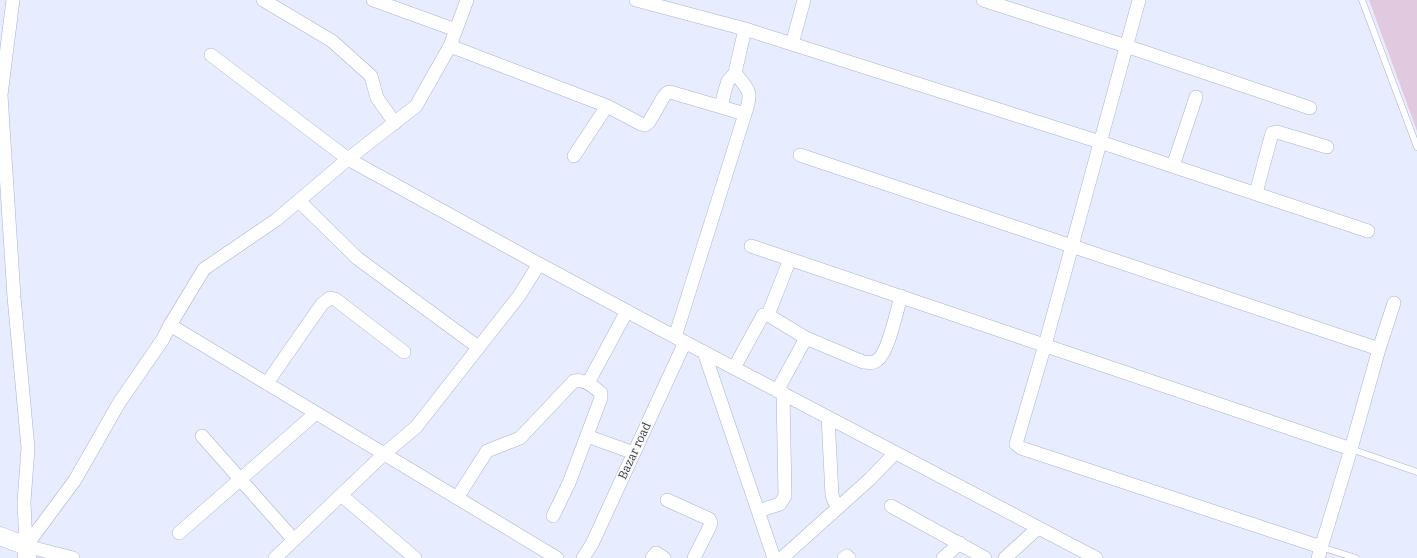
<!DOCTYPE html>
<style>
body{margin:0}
canvas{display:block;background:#e7ecfe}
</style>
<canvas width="1417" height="558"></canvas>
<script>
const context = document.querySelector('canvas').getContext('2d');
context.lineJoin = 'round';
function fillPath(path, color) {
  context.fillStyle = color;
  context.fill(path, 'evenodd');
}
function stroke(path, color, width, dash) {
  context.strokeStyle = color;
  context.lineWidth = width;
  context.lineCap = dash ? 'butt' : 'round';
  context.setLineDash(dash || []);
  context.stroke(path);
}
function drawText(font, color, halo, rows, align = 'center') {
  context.font = font + ' "IBM Plex Serif",serif';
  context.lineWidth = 3.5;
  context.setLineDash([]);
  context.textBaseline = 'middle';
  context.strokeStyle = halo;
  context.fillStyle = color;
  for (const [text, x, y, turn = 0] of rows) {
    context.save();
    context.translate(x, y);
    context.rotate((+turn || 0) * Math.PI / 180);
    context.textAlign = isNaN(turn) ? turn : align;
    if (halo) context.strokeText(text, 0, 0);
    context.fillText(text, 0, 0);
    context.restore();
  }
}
fillPath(new Path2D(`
 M1369,0H1417V131Z`), '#e1c9e0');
const lane = new Path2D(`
 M1362,0L1417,147
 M1351,449L1417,472
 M1321,547L1356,558`);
const street = new Path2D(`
 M13,0L1,95L14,297L28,448L24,502L26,546
 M263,0L332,41L371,76L377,98L395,123
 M373,0L456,30
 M636,0L745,29L1100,142L1368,231
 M983,0L1126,46L1310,108
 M1139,0L1045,345L1016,444L1021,448L1321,547
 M792,44L804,0
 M450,46L607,106L574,156
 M211,55L348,159L539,264L675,337L1096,558
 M735,73C749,91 753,91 745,114
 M607,106L641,124L645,125L649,122L664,96L667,93L670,92L745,114L675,337
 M721,107L725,90L728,81L735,73L745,29
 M800,155L1379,349
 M1173,166L1196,97
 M1256,193L1272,133L1277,132L1327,147
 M299,201L357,258L478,347
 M751,246L1351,449
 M768,315L790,259
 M170,325L557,558
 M704,352L774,558
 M734,368L763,315H768L806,338
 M267,383L322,304L330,298L335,299L404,352
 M588,383L627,311
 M777,391L806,338L863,362C868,362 872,364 876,361C888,355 897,310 901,296
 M828,417L832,495L834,501L839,507
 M202,436L294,540
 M587,436L634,453
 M341,495L415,558
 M457,498L487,451L520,438L574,381C584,378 594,387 601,393V398L569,483L553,516
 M667,500L709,519L711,523L709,528L694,558
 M891,506L985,558
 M758,511L780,504L785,496L783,393
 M179,533L316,413
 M26,546L75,480L119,403L163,339L170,325L204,269L276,220L348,159L416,106L450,46L467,0
 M26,546L73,558
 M275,558L384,454L416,427L519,296L539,264
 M583,558L592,544L685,342
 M652,558L656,553L664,558
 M782,558L870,479L895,453
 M844,558L847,556L849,558
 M943,558L960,543
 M1005,558L1038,528
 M1318,558L1351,449L1379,349L1394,303`);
const secondary = new Path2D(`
 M0,536L26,546L27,558`);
stroke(lane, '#abb2cf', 7);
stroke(street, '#abb2cf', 14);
stroke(secondary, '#abb2cf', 19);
stroke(lane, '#fff', 6);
stroke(street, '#fff', 13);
stroke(secondary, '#fff', 18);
drawText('12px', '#31343f', '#f9f9f9', [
 ["Bazar road",635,451,-65]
]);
</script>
